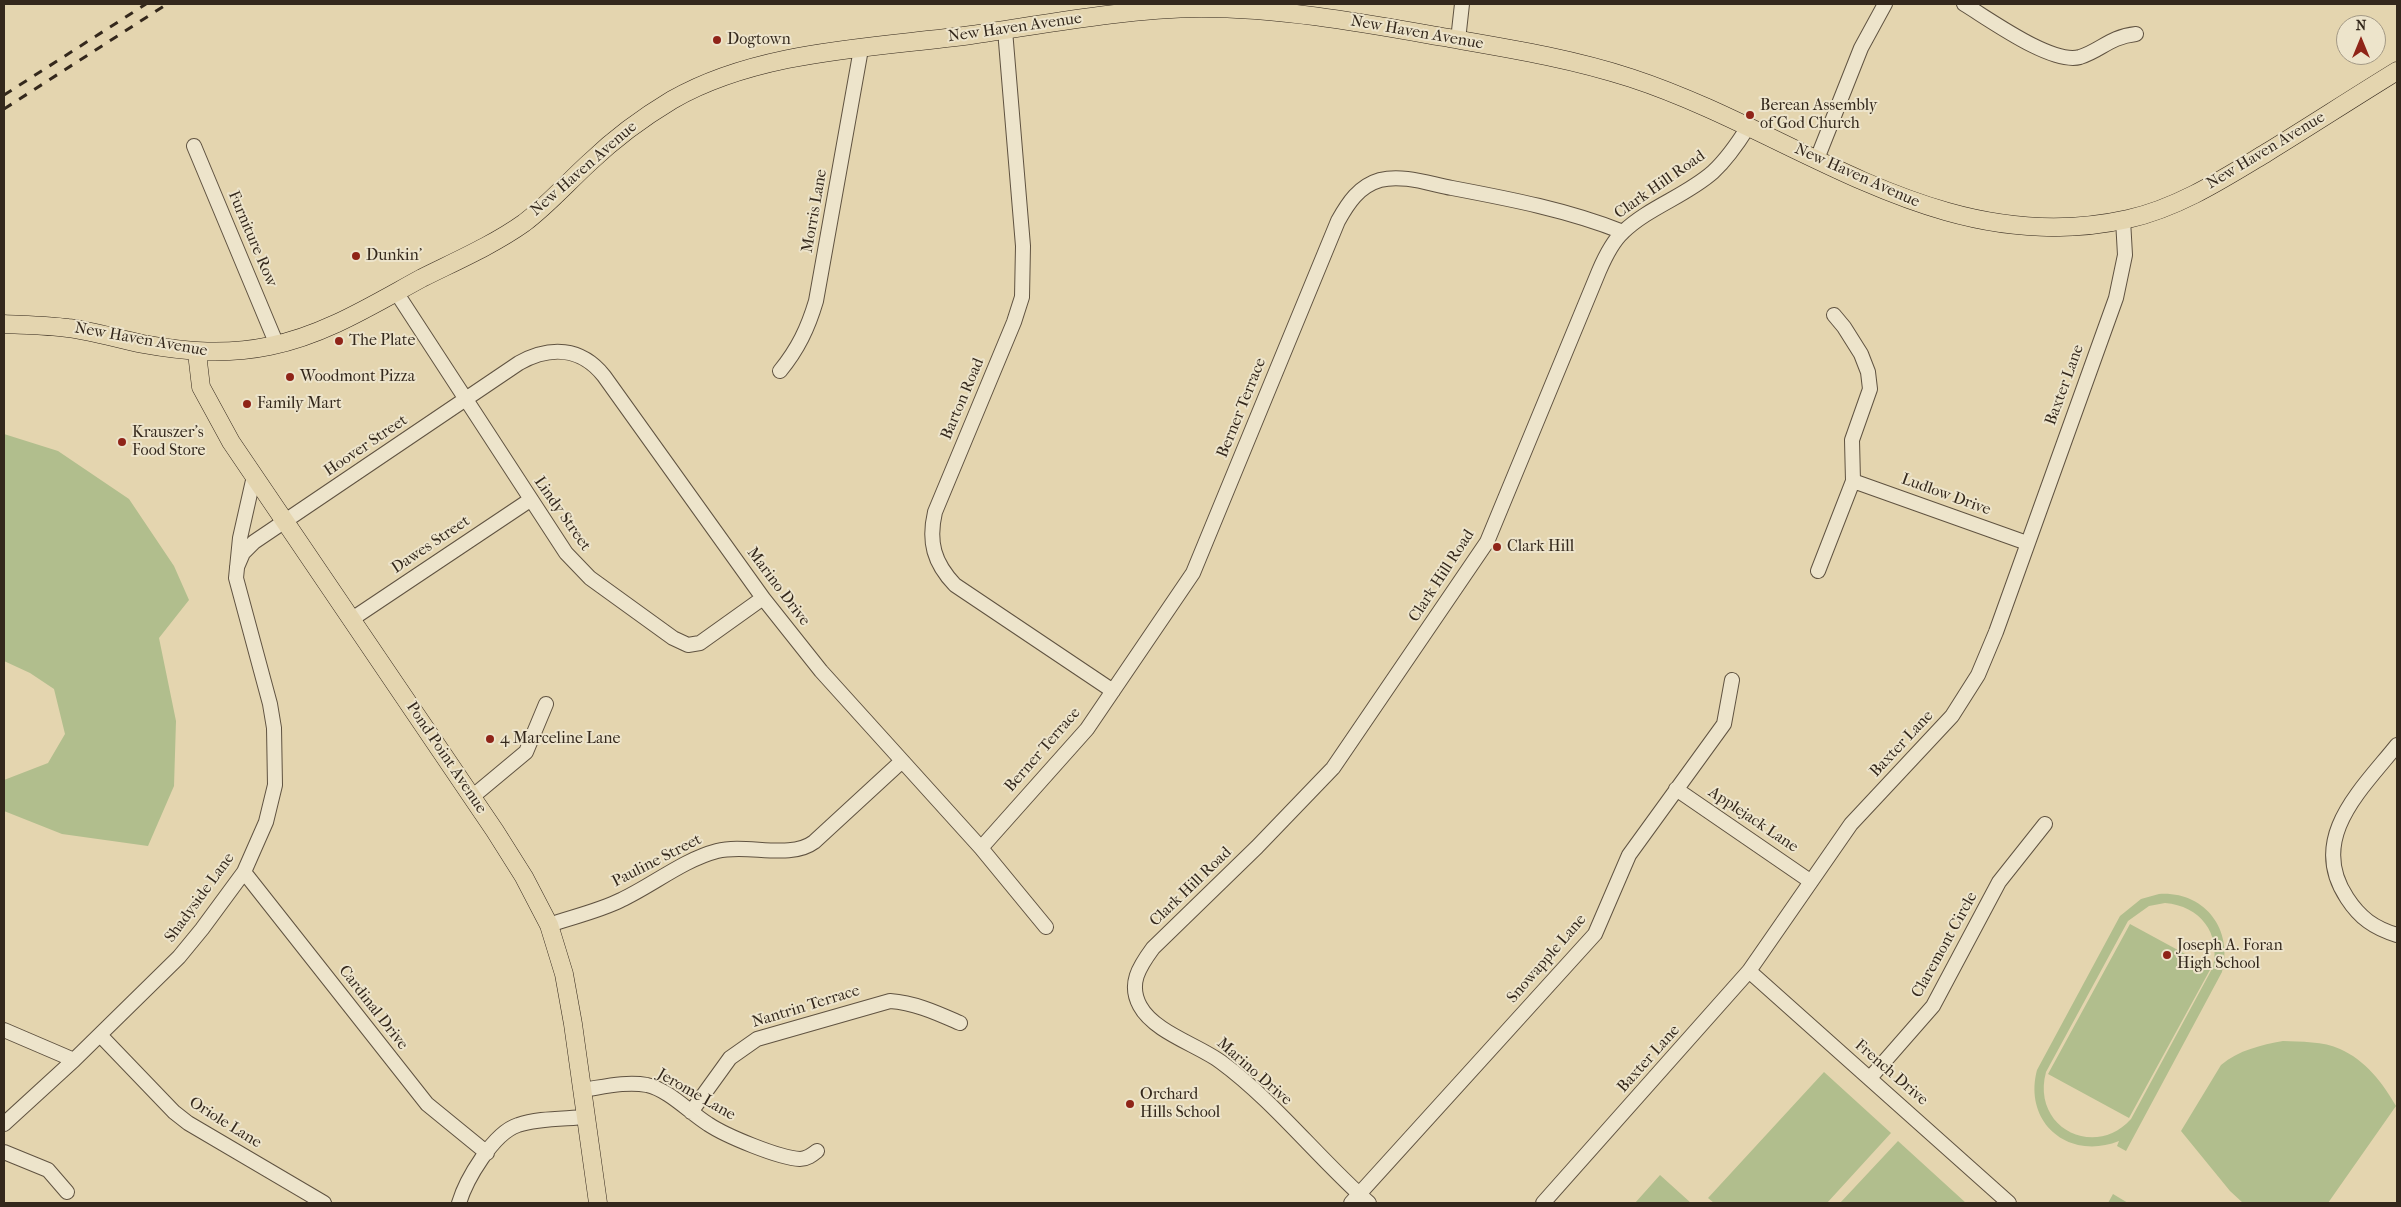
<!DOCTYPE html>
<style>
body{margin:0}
#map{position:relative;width:2401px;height:1207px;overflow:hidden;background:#e4d5af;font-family:"IM FELL French Canon",serif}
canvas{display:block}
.frame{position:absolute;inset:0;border:5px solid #34281c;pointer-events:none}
.north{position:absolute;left:2336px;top:15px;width:50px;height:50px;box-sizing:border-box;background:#ede4cb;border:1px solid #a39985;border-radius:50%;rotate:0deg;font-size:14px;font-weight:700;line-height:20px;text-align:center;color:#34281c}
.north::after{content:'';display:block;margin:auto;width:18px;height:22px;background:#8f2418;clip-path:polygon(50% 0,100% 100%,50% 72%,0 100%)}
</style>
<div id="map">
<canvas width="2401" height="1207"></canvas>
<div class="frame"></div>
<div class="north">N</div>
</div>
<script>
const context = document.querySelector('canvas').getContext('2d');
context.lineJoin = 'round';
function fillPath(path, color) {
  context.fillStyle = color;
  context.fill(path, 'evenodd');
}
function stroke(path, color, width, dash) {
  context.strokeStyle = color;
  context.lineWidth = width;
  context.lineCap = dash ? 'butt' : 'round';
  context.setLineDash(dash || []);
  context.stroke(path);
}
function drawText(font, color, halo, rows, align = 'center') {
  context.font = font + ' "IM FELL French Canon",serif';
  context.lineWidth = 4;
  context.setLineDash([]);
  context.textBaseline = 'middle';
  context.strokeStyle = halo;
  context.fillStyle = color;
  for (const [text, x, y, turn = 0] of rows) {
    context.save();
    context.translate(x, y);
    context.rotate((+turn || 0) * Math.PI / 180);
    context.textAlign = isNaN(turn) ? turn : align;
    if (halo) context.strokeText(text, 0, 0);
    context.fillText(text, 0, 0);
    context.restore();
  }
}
fillPath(new Path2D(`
 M4,434L58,451L129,499L174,566L189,600L159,638L176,721L174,786L148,846L62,834L4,811V780L48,763L65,734L54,689L30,673L4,661Z
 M2159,894C2203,891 2234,928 2222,972L2126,1151L2117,1146L2119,1141C2069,1161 2023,1123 2037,1070L2120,916L2141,899ZM2165,903C2200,906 2221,933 2213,967L2131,1119C2094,1160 2031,1127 2046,1072L2128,921L2149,906Z
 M2130,924L2211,968L2129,1118L2048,1074Z
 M2283,1041C2300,1042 2324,1041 2340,1049C2365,1060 2383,1083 2396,1106L2328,1203H2243L2230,1191L2181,1131L2221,1065C2239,1050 2261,1045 2283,1041Z
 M1824,1072L1891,1133L1827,1203H1714L1708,1198Z
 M1898,1141L1966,1203H1840Z
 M1660,1175L1691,1203H1635Z
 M2113,1194L2128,1203H2108Z`), '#b1be8d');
const minor = new Path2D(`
 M1964,4C1989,19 2052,65 2080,57C2102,50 2109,37 2136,34
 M1005,30L1023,246L1022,297L1014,322L935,512C928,542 934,563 955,585L1113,691
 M1458,40L1462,4
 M194,146L277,345
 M1817,159L1861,48L1885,4
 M396,292L566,553L590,578L673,638L688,645L700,643L763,598
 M780,371C798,349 808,328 816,301L861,49
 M1853,481L2027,543
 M237,567L243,553L254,542L519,363C550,346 581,347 604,376L763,598L821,671L981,848L1046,927
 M1818,571L1853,481L1852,440L1870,389L1868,372L1861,354L1844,327L1834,315
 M352,619L530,500
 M2397,745C2362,789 2307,838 2347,898C2360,918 2374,928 2397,935
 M1676,789L1810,881
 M472,797L526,752L546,704
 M981,848L1087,729L1193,573L1338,221C1348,203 1359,186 1380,180C1403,174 1430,184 1452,188C1510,199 1568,210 1623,232
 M244,872L427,1104L487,1153
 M549,925C572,917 599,911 621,900C653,885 683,860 717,851C746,843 790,860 814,842L902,761
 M1749,971L2009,1203
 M4,1030L74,1060
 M100,1035L174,1112L188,1123L324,1203
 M1870,1078L1933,1006L1999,882L2045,824
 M582,1090C603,1087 626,1081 647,1085C669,1090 689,1112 708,1124C726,1136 779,1158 800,1159C807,1159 812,1155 817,1151
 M691,1112L730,1058L757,1039L890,1001C916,1003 937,1013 960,1023
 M4,1124L74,1060L179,957L202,929L244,872L266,822L275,785L274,728L270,704L236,578L240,538L254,476
 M4,1152L48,1170L67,1192
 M459,1203C466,1180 493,1133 518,1125C538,1118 564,1119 586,1117
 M1351,1203L1595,934L1629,855L1724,724L1732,680
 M1369,1203C1319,1159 1274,1101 1221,1062C1198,1045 1154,1032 1140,1006C1128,984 1139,967 1153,948L1257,847L1333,768L1487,542L1599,271C1605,257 1612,242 1623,232C1649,207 1686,196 1713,172C1727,159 1738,143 1748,127
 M1543,1203L1749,971L1851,824L1952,716L1978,675L1996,632L2116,298L2125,255L2123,220`);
const major = new Path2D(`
 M4,324C25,325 47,325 68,328C93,331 118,339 143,344C187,352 227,355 270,346C325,335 374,304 422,278C456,261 493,245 524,223C548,205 568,182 590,162C615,138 642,118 672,100C759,50 873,48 971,35C1047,24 1123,9 1201,8C1282,8 1363,23 1443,37C1506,48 1570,58 1631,78C1799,133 1940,261 2128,219C2178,208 2223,179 2266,153C2310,126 2353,98 2397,71
 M197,353L201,387L231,442L495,831L524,877L549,925L564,974L573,1024L598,1203`);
stroke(minor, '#605341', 16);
stroke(major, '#34281c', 19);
stroke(minor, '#ede4cb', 14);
stroke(major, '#e4d5af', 18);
stroke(new Path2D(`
 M4,95L146,4
 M4,109L167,4`), '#34281c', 3, [9, 9]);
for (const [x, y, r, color] of [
 [717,40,5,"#8f2418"],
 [1750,115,5,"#8f2418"],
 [356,256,5,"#8f2418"],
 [339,341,5,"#8f2418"],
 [290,377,5,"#8f2418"],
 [247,404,5,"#8f2418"],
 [122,442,5,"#8f2418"],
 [1497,547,5,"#8f2418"],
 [490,739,5,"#8f2418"],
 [2167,955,5,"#8f2418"],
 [1130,1104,5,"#8f2418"]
]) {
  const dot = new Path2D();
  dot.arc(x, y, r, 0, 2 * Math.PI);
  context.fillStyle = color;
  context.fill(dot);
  stroke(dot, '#ede4cb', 2);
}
drawText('16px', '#34281c', '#ede4cb', [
 ["New Haven Avenue",1015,28,-8],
 ["New Haven Avenue",1417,33,10],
 ["New Haven Avenue",2266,151,-31],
 ["New Haven Avenue",584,169,-41],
 ["New Haven Avenue",1857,176,24],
 ["Clark Hill Road",1660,185,-35],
 ["Morris Lane",815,211,-80],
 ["Furniture Row",252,239,67],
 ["New Haven Avenue",141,340,10],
 ["Baxter Lane",2065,385,-70],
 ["Barton Road",963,399,-67],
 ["Berner Terrace",1242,408,-68],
 ["Hoover Street",366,446,-34],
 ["Ludlow Drive",1946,495,20],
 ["Lindy Street",562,514,55],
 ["Dawes Street",431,545,-34],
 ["Clark Hill Road",1442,576,-57],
 ["Marino Drive",778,587,53],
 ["Baxter Lane",1902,744,-47],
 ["Berner Terrace",1043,750,-49],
 ["Pond Point Avenue",446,758,56],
 ["Applejack Lane",1753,820,34],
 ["Pauline Street",657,861,-27],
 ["Clark Hill Road",1191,887,-44],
 ["Shadyside Lane",200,898,-54],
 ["Claremont Circle",1945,945,-61],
 ["Snowapple Lane",1547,959,-49],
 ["Nantrin Terrace",806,1007,-17],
 ["Cardinal Drive",373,1008,52],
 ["Baxter Lane",1649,1059,-48],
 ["Marino Drive",1254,1072,41],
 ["French Drive",1891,1073,41],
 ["Jerome Lane",696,1095,30],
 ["Oriole Lane",225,1123,32]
]);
drawText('16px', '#34281c', '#ede4cb', [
 ["Dogtown",727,40],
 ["Berean Assembly",1760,106],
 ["of God Church",1760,124],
 ["Dunkin'",366,256],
 ["The Plate",349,341],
 ["Woodmont Pizza",300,377],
 ["Family Mart",257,404],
 ["Krauszer's",132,433],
 ["Food Store",132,451],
 ["Clark Hill",1507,547],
 ["4 Marceline Lane",500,739],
 ["Joseph A. Foran",2177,946],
 ["High School",2177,964],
 ["Orchard",1140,1095],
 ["Hills School",1140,1113]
], 'left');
</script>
